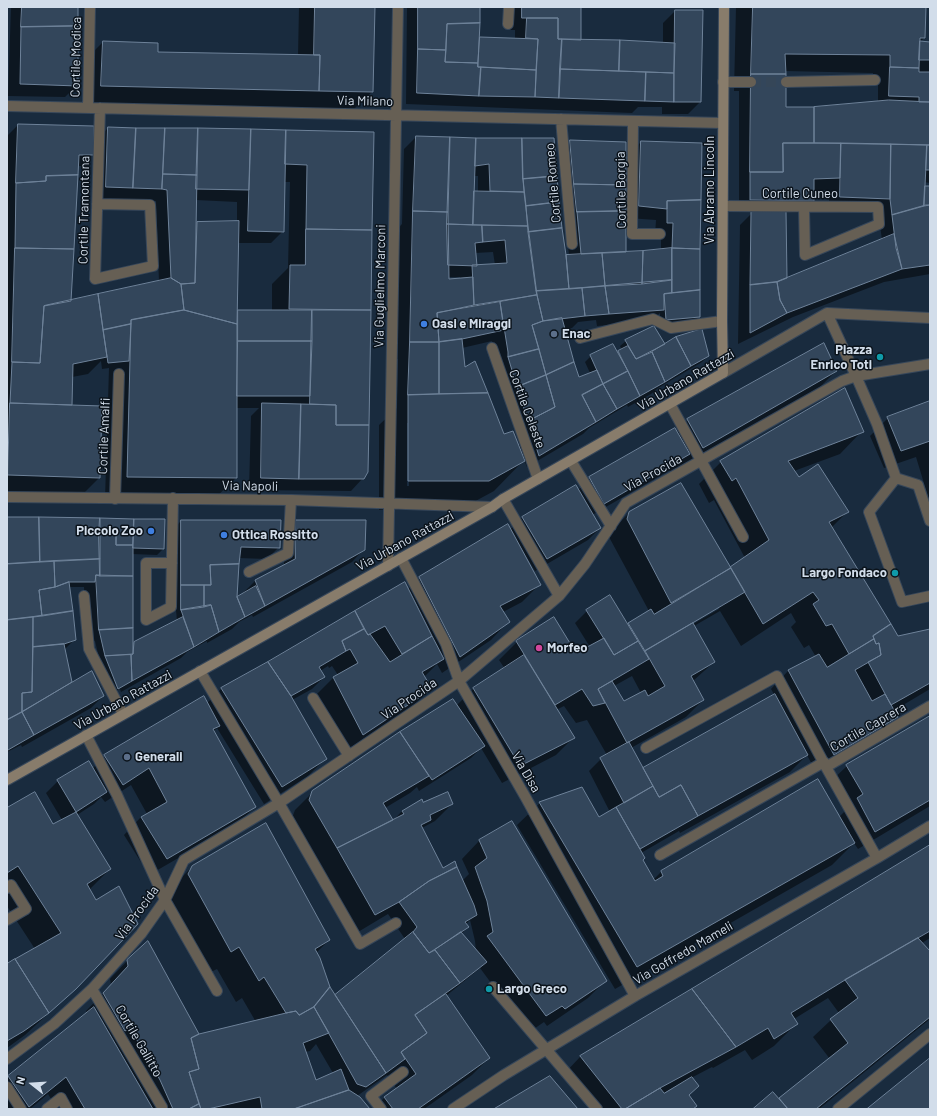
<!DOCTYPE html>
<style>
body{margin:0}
#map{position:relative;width:937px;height:1116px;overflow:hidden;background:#192b3e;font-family:Barlow,sans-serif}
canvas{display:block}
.frame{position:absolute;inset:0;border:8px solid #d2ddea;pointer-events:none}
.north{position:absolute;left:12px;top:1064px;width:40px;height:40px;-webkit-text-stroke:3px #0b131b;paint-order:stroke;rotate:287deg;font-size:11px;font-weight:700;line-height:16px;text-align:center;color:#d2ddea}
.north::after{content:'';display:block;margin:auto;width:14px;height:18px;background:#d2ddea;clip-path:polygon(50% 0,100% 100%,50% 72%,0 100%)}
</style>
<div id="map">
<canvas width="937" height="1116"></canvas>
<div class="frame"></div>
<div class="north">N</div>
</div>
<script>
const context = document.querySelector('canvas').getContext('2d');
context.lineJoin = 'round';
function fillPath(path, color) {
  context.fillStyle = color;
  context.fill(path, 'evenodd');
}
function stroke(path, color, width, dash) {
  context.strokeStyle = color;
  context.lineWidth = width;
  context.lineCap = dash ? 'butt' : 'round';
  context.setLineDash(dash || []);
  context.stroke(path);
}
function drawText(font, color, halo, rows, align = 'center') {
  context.font = font + ' Barlow,sans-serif';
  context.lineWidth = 3;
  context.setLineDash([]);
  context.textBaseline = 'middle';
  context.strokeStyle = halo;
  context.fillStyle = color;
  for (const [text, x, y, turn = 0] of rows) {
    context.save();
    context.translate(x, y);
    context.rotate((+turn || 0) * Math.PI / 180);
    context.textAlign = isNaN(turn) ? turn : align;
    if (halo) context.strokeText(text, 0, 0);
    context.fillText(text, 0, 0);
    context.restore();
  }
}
fillPath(new Path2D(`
 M11,7H77V85L65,97L8,96Z
 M299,7H374L372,92L354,109L84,103L85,60L103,42L157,53L298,56Z
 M407,7H479V38H515V30H510L511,7H580V41L663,43V23L675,11L700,102L688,114H662V107H638L632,113L406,104Z
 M736,7H925L924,38L920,42L930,43V183L924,182V187H930V274L884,282L793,317L738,344L740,225L753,212H739V91H734ZM785,71L873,73V84L878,85V102L814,108H785ZM813,190H829V209L878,210L882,240L786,279L785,212L801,213L813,201Z
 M18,125L93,154L81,166H77L70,302L159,282L156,201L94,199L96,140L108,128L373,133L367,472L363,478L351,491L249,490L251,416L259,408H236V478L213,500L105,499L109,368L102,369L101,361L88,374L72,377L71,406L99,478L82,495L7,493V136ZM284,182H290L288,268L272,284V311H237L238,243H271L283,231ZM196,200L237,202V222L196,223Z
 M416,137L553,139L560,227L565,256L569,255L558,153L570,141L625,253L661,250V235H655L656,220L628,218L629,154L641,142L701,144L699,317L693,323L660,325V313L651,321L597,326L596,320L578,322L572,328L564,329L578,378L590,373L585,362L591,356L617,354L622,350L620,346L626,341L654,327L664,345L708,356L702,362L658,388L651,394L628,407L627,405L589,428L583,434L527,467L524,460L494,491L459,510H379V425L397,408L398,359H393L396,230L402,224L404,149ZM473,176H478V192H473ZM493,252L495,265L476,267L475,253ZM447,277H460V279L448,280ZM492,341L497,364L522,428L516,434L520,445L518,446L503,436L475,363L464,368L462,348ZM407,423H409V486H407Z
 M836,371L807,400L673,476L670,470L592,515L600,528L588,540L535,571L521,548L520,549L539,585L522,602L503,612L508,622L491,640L442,673L437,664L424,677L430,689L413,706L345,751L316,695L334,677L338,675L332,666L329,668L328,666L320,671L324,677L312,689L292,700L326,758L308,776L264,804L217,728L213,732L255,807L237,824L149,875L124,835L141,817L147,814L131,785L105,802L101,797L94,804L77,815L110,869L89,890L76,988L25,1035L7,1048V965L35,949L7,906V809L52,825L62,820L46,793L58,781L92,769L105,756L207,703L221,689L404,584L407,590L420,578L510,530L522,517L578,490L590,478L676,432L688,420Z
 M930,402V503L916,457L884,468L870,436L888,418Z
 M862,431L840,454L794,471L799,478L847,512L832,527L897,637L930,630V689L893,711L896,717L879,735L816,772L807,755L790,772L680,833L679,831L641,853L642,860L653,880L661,872L817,781L839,817L845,811L829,783L847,766L930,717V806L858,849L854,843L832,865L615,989L517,825L540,803L581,788L598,819L610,812L589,771L601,759L607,755L587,720L576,723L564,706L556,710L574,737L556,755L502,783L481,748L471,758L419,791L417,787L410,793L385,808L392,822L402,811L423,803L452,804L435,821L422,828L443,869L462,881L469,874L462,859L479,841L512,823L605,981L588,998L547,1026L544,1022L528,1033L480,968L446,996L489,1058L472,1075L424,1109H373L385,1097L397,1089L387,1075L357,1096L368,1109H57L48,1094L30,1109H7V1078L88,1014L86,1011L111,985L110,979L127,961L198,1035L256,1022L242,998L236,1002L217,969L209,973L167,897L170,889L193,866L329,940L316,953L329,988L335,997L405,939L388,914L358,932L292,818L295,810L313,792L400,733L453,700L457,705L473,689L505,669L499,660L517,642L553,618L575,655L590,647L575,623L587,611L610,596L628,624L649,611L609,537L612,530L630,512L730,568L745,558L714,500L709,503L699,484L721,462ZM719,607V609L641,654L640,652ZM720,611L741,646L791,613L796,622L791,627L804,648L809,645L816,657L788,671L771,689L775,696L643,769L631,748L686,717L703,700L693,681L714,662L694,626ZM632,676L641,693L624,703L614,686ZM470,920L475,941L476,951L461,934L468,927L466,924ZM316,1044L333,1073L315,1081L305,1052L310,1051Z
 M8,518L164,520L163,549L157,555L132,554V645L177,621L169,533L181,521L279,547L267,559L238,558L236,599L244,594L243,593L255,581L284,567V534L296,522L364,549L352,562L253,617L252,615L239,622L232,629L207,643V641L187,652L181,658L121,692L120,689L112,694L100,662L95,641L87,642L84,587H69L75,639L64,650L71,684L103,696L91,708L22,747L21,745L7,752Z
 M930,846V938L922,943L930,953V1019L819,1109H754L779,1100L830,1059L813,1037L831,1020L839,1013L828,998L794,1019L796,1024L774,1046L752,1060L745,1050L713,1068L712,1067L691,1078L687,1096L692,1109H591L563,1075L580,1057Z`), '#0007');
const building = new Path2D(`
 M22,7H78V26L21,27Z
 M315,7H375L373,92L319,91L320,55H314Z
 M418,7H480V23L447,24L446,50L418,49Z
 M522,7H581V40L558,39V18H522Z
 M753,7H926L925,38H920L919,68L890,67V55L785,54L786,74H751Z
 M675,10H703L701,102H674Z
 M527,18H558V39H562L559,98L535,97L538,39L526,38Z
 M480,23L478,63L445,62L447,24Z
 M78,26V86L20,84L21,27Z
 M480,37L538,39L536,70L478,67Z
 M562,39L620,40L619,71L560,69Z
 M620,40L675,43L674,73L619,71Z
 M103,41L158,43V52L320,55L319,91L101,86Z
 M920,41L930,42V60H919Z
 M418,49L446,50L445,62L478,63V67H481L479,96L417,93Z
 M481,67L536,70L535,97L479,96Z
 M890,67L919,68V72H930V102H919V97L889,96Z
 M560,69L646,72L645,101L559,98Z
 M646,72L674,73V102L645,101Z
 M751,74H786V107H814V143H783V172H750Z
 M889,100L930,102V145L814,143V107Z
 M18,124L94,126V155H79L78,175L46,176V181L16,183Z
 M108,127L136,128L133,188L106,187Z
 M136,128H165L162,189L133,188Z
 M165,128H198L197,175L163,174Z
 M198,128L251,129L249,190L196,189Z
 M251,129L286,130L284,232L248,231Z
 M286,130L374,132L372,230L306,229L307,165L285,164Z
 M416,136L450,137L448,212L413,211Z
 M450,137L476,138L473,225L447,224Z
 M476,138H522L523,179L524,192L490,191L489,164L475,166Z
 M522,138H554L557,176L523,179Z
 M570,140L626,142V185L574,184Z
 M641,141L702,143L701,200L667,201V209L639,206Z
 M783,143H841L840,178L814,179V201L750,200V172H783Z
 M841,143L891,144L890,199L840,197Z
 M891,144L927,145L924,206L892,215L890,199Z
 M927,145H930V170H926Z
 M163,174L197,175L195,283L181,284L171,278L167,190L162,189Z
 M78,175L74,249L15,248L16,183L46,181V176Z
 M557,176L559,202L526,206L523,179Z
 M574,184L626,185V211L577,212Z
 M925,186H930V205L924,206Z
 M474,191L524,192L528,226L473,225Z
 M701,200L700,249L672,248L673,223H667V201Z
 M559,202L562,228L528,232L526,206Z
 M926,205H930V265L902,269L896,248L892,215Z
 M413,211L448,212L449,279L473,277L474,305L437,313L439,342H410Z
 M626,211V252L581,254L577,212Z
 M786,211L787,278L777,282L750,285L751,212Z
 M239,221L237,324L184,310L181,284L195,283L197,222Z
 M447,224L482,225L483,242L475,243L477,266L448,265Z
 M482,225L528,226L537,295L474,305L472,265L507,263L505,240L483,242Z
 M562,228L566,255L569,289L536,291L528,232Z
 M306,229L372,230L371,310L289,309L290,265H305Z
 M894,234L902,269L787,313L780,300L777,282Z
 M15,248L74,249L71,301L44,306L40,363L12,362Z
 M672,248V280L642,284L643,251Z
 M672,248L700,249V290L672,293Z
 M643,251L642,284L605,286L602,253Z
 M602,253L605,286L569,289L566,255Z
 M171,278L181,284L184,310L131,320V324L103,330L98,294Z
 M672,280V293L664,294V310L609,314L605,286Z
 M777,282L780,300L787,313L750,333V285Z
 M605,286L609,314L585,316L582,288Z
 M582,288L585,316L543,321L536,291Z
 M700,290V317L666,320L664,294Z
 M98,294L107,357L73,364L72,405L10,403L12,362L40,363L44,306Z
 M537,295L543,321L532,325L539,349L508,357V352L500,302Z
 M500,302L504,330L462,339L439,342L437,313Z
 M184,310L237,324V478L127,477L131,320Z
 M238,310H312V341H238Z
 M312,310H371L369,425H336V405L310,404Z
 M562,318L574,362L546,375L532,325L543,321Z
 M131,324L129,361L108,363L103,330Z
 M654,326L665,344L636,359L625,340Z
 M702,329L709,356L691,366L676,337Z
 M676,337L691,366L665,382L652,352Z
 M462,339L465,367L475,361L488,393L439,394V342Z
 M238,341H312L310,396H237Z
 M410,342H439V394L408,395Z
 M824,343L837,371L703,448L687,419Z
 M613,344L628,371L603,384L590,355Z
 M628,346L636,359L652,352L665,382L640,396L618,351Z
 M539,349L546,375L517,387L508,357Z
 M574,362L579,377L597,370L603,384L582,395L596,422L539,456L528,421L555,407L546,375Z
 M628,371L640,396L617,409L603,384Z
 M546,375L555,407L528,421L517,387Z
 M603,384L617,409L596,422L582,395Z
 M845,388L864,432L788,461L799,477L818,464L849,512L829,522L891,624L873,636L874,639L849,654L832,624L826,626L813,604L819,600L813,592L763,624L730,567L769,540L736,478L732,481L720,461Z
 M488,393L504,434L513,431L525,461L489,481H408V395Z
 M930,401V441L901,451L887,417Z
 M10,403L102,406L100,478L8,475Z
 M262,403L301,404L299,479L261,478Z
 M301,404L336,405V425H369L368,472L364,479H299Z
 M675,428L690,454L604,504L589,477Z
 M681,483L731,568L671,603L627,519L629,512Z
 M576,485L601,528L547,559L522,517Z
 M7,517H39L40,562L7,564Z
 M39,517L100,518V559L40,562Z
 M100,518L134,519L133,545H116V534H99Z
 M134,519H165L164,549L133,548Z
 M181,520H281L280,548L241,547L239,564L210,565L211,585H181Z
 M295,520H366L365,550L265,606L255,580L295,559Z
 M508,524L541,585L500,606L510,622L460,657L419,577Z
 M99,534H116V545H133V576H100Z
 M100,559V576L96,575L95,582H69L55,587L54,561Z
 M54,561L55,587L39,590L42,616L7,620V564Z
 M239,564L237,597L245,617L219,632L211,605L204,607V585H211L210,565Z
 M731,568L745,592L645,651L628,623L651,609L654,614Z
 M96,575L133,576V628L99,630Z
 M69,582L73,611L42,616L39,590L55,587Z
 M405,582L432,636L402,654L385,626L368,635L355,611Z
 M181,585H204V607L181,610Z
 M256,586L265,606L245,617L237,597Z
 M610,595L638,641L614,655L586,610Z
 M211,605L219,632L194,647L181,610Z
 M73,611L76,640L64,644L33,647V617Z
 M355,611L364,629L342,641L346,651L319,667L325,677L291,696L268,662Z
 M33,617L32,692L22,693V712L7,720V620Z
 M183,617L194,647L132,681L131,655L133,654L134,642Z
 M554,617L576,653L604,638L614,655L638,641L649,659L598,689L605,703L593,706L582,689L555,705L516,641Z
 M693,623L715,662L691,676L704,700L627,743L598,689L612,681L624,701L645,690L648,696L665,686L645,651Z
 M891,624L898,636L930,629V683L891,705L868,662L881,655L879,643L876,644L873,636Z
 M133,628V654L105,656L99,630Z
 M364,629L368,635L370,634L390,662L432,636L444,659L422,672L432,689L363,735L333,677L358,663L350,649L346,651L342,641Z
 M874,639L876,644L879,643L881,655L855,670L872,701L885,694L898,717L834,755L788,670L819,654L827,667Z
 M64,644L72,682L22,712V693L32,692L33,647Z
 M131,655L132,681L118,689L105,656Z
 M524,655L575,738L520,766L473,688Z
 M268,662L291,696L327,759L282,787L221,688Z
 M92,671L104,696L34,735L22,712Z
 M775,694L808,755L698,816L681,785L659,797L643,768Z
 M204,696L220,726L213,729L256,807L167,859L141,817L167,802L149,768L123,785L104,755Z
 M453,699L485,746L432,780L400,732Z
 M22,712L34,735L8,750L7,749V720Z
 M930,716V800L875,832L857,798L863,794L846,765Z
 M400,732L429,776L383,803L393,820L337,848L309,800L312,791Z
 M629,742L653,786L624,803L600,758Z
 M89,761L107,792L76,812L57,780Z
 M818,779L855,843L637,967L539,802L582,787L599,817L616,807L645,858L643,860L655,881L663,876L661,871Z
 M681,785L698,816L640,849L616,807L653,786L659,797Z
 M35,792L53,824L76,812L111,869L87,884L96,900L119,886L138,924L76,989L49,1013L15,959L61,933L18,866L7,873V808Z
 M448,792L453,804L430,815L431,820L421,825L443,868L455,861L457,867L429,881L399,902L375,915L337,848L404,814L402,811L422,799L423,802Z
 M512,821L607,981L565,1009L562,1006L546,1016L487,936L493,932L487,901L475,867L487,858L479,840Z
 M266,823L330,940L315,949L320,958L330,987L314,1007L299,1015L296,1011L286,1013L264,977L259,981L239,947L231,952L188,874L192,866Z
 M930,845V931L845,980L791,1013L798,1024L774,1039L768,1028L736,1047L692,989Z
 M457,867L474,905L477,915L465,922L469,927L429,953L413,932L417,927L399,902L429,881Z
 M413,932L429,953L435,950L460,983L415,1015L427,1033L401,1052L405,1059L386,1073L335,995Z
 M461,932L487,962L460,983L435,950Z
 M918,938L930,951V1017L816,1109H788L779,1098L848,1043L830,1019L858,998L845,980Z
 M148,941L199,1034L191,1038L199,1069L189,1072L199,1104L189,1109H173L160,1080L130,1028L125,1031L103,993L128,966L127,960Z
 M15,959L49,1013L24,1031L7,1041V964Z
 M330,987L386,1073L366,1087L357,1084L314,1007Z
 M692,989L736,1047L660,1088L625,1109H622L580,1056Z
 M446,994L490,1058L418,1109H393L384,1097L416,1074L401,1052L427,1033L415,1015Z
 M94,1007L153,1109H85L66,1077L29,1107L8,1076Z
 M314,1007L329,1033L303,1043L316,1080L341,1069L349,1090L294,1109H262L260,1097L208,1109H201L189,1072L199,1069L191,1038L199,1034L286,1013L296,1011L299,1015Z
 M930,1058V1109H867Z
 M550,1076L578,1109H494Z
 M692,1077L699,1086L689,1095L697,1106L693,1109H625L660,1088L664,1093Z
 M349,1090L360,1097L370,1109H294Z
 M773,1092L788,1109H753Z
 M199,1104L201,1109H189Z`);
fillPath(building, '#33465b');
stroke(building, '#6e8299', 1);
stroke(new Path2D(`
 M751,82H786`), '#354658', 10, [10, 5]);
const pedestrian = new Path2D(`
 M249,572L288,553L291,500`);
const minor = new Path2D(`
 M508,24L509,7
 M723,82H751
 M786,82L875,80
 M7,106L723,123
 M88,108L90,7
 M561,119L572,244
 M633,121L632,234H660
 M97,204L150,205L153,266L95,279L100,108
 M723,206L878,207L879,224L805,255L804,207
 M827,313L856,376L877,424L896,478
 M580,338L653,319L671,328L722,321
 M492,348L538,479
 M723,373L827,313L930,318
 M670,404L743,537
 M571,461L611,526
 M896,478L869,512L902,602L930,596
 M896,478L918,485L930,521
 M7,497L291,500L492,507
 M115,499L119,374
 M503,499L559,596
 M401,558L446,644L459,681L526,798L635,996
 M172,563H146V620L171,607L173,498
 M388,566L398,7
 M84,596L89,649L123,714
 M200,671L279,803L360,944L396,923
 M313,698L349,756
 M86,735L117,795L165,900L217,991
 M646,748L777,676L826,767
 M660,855L824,762
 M877,858L826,767L930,706
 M7,888L11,885L26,909L7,920
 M493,987L597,1109
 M92,989L162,1107
 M7,1059L54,1024L92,989L141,934L165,900L184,860L279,803L459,681L559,596L585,564L626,503L842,381L856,376L930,364
 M7,1087L21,1109
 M47,1109L61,1098L67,1109
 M381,1109L371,1096L403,1072
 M453,1109L504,1075L635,996L877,858L930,826
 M838,1109L930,1034`);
const secondary = new Path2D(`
 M7,780L492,507L503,499L723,373L722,321L724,7`);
stroke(pedestrian, '#37475a', 12);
stroke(minor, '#37475a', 12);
stroke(secondary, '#37475a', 12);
stroke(pedestrian, '#665f54', 10);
stroke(minor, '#665f54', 10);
stroke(secondary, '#887c6b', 10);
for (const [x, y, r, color] of [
 [424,324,4,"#3f7fe0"],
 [554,334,4,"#5c6f8a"],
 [880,357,4,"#0f9aa8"],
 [151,531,4,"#3f7fe0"],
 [224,535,4,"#3f7fe0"],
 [895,573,4,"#0f9aa8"],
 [539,648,4,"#d1479c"],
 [127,757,4,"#5c6f8a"],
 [489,989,4,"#0f9aa8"]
]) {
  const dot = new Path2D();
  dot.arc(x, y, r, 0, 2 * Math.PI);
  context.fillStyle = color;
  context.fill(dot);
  stroke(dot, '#0b131b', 1.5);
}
drawText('13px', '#d2ddea', '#0b131b', [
 ["Cortile Modica",76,57,-89],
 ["Via Milano",365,101,1],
 ["Cortile Romeo",553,183,-95],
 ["Cortile Borgia",621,190,-91],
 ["Via Abramo Lincoln",710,190,-90],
 ["Cortile Cuneo",800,194],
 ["Cortile Tramontana",84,210,-89],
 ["Via Guglielmo Marconi",380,286,-89],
 ["Via Urbano Rattazzi",686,380,-30],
 ["Cortile Celeste",527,409,70],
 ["Cortile Amalfi",104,436,-88],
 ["Via Procida",653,473,-29],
 ["Via Napoli",250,486,1],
 ["Via Urbano Rattazzi",405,541,-29],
 ["Via Procida",409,699,-34],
 ["Via Urbano Rattazzi",123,700,-29],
 ["Cortile Caprera",868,727,-30],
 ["Via Disa",526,772,60],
 ["Via Procida",137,913,-54],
 ["Via Goffredo Mameli",683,953,-30],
 ["Cortile Gallitto",139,1041,60]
]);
drawText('bold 13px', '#d2ddea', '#0b131b', [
 ["Oasi e Miraggi",432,324],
 ["Enac",562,334],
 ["Piazza",872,350,"right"],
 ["Enrico Toti",872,365,"right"],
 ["Piccolo Zoo",143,531,"right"],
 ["Ottica Rossitto",232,535],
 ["Largo Fondaco",887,573,"right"],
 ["Morfeo",547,648],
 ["Generali",135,757],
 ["Largo Greco",497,989]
], 'left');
</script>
